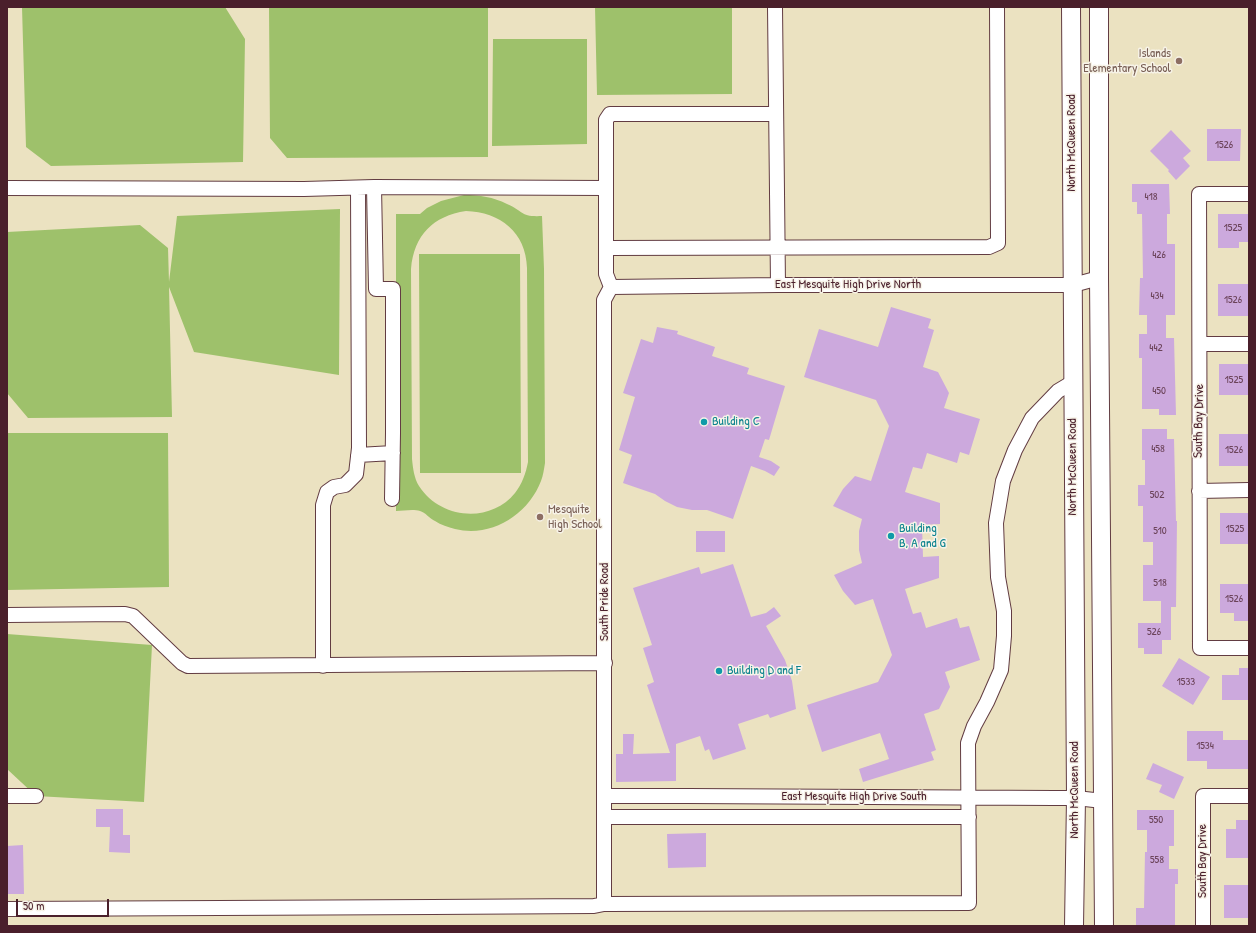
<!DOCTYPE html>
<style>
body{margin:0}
#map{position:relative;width:1256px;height:933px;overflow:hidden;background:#ebe2c1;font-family:"Patrick Hand",sans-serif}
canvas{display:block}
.frame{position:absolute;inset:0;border:8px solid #4a1f2b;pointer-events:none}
.scale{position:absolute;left:16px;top:899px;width:93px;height:18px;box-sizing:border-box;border:2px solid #4a1f2b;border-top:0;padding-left:5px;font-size:12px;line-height:14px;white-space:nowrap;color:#4a1f2b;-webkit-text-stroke:3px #f7f3e8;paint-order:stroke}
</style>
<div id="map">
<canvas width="1256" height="933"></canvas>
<div class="frame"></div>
<div class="scale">50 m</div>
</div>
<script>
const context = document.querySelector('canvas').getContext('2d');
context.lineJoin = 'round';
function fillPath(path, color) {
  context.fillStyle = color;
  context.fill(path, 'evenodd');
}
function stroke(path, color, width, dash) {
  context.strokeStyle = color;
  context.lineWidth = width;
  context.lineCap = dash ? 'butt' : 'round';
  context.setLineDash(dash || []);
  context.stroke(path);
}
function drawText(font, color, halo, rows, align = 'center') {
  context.font = font + ' "Patrick Hand",sans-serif';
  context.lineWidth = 3;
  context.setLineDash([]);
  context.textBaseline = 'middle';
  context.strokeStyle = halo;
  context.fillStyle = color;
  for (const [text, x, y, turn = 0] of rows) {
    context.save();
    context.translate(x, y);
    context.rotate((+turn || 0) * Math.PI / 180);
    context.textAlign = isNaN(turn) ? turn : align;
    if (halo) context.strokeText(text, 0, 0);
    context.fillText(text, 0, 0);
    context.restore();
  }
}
fillPath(new Path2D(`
 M22,7H225L245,39L243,162L51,166L26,147Z
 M269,7H488V157L287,158L270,138Z
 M595,7H732V94L597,95Z
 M493,39H587V144L492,146Z
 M464,195C480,195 493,197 507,204C525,212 520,217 542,216L544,269L545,463C544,469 543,476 541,481C528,515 491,538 455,529C448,527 441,525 435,521C430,519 425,512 420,511C413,509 403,511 396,511V214H420L427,208L441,201ZM466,211C500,212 526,232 527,268L528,462C526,473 522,484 515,493C490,524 440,519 419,486C414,478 413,468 412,459L411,269C414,235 433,216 466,211Z
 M340,209L339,375L194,352L169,287L172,417L28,418L7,393V232L140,225L168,248L169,282L177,216Z
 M419,254H520L521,473H420Z
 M7,433H168L169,587L7,590Z
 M7,634L152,645L144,802L36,796L7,769Z`), '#9ec16b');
fillPath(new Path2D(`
 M1207,129H1241L1240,161H1207Z
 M1171,130L1191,151L1183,158L1190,166L1176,180L1168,171L1169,170L1150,151Z
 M1132,184H1169L1170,214H1167V244H1175V315H1166V338H1174L1176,415H1159V409H1142V358H1139V334H1147V315H1139L1140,278H1143L1142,214H1137V202H1132Z
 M1218,214H1249V242H1239V248H1218Z
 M1218,284H1249V316H1218Z
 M891,307L931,319L928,328L934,330L923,367L938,372L949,393L944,408L980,419L969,455L960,452L957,463L927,453L922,469L913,467L905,492L940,503V524L922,525L923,557L939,556V578L905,589L913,614L921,612L926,628L957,618L960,628L969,626L980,660L945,672L950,687L939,709L924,714L936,750L931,752L934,760L863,782L859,769L889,759L880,733L822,752L807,705L878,682L892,655L873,599L855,605L843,591L834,575L862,563L859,550V531L862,519L833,506L843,489L855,476L871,481L889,426L876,400L804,377L819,329L878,347Z
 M657,327L678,331L677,334L715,347L712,356L749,368L747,374L785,386L769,440L765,439L759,457L771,461L780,467L774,476L765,471L751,466L733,519L707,510H692L677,507L665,501L655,494L623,483L632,455L619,450L635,397L623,393L641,339L653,343Z
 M1219,364H1249V395H1219Z
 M1142,429H1167V439H1174L1176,521H1177L1176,607H1171V640H1162V654H1144V648H1138V623H1161V601H1143V565H1153V542H1143V506H1138V485H1145V460H1142Z
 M1219,434H1249V466H1219Z
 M1220,513H1249V544H1220Z
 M696,531H725V552H696Z
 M733,564L751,617L766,613L774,607L781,616L766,626L785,660L792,681L796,709L770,718L768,714L738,724L746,749L713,760L709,749L705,751L700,736L676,744V781L616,782V754H623V734H634L633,754L670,753L647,685L654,682L643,648L652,645L633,588L699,567L701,574Z
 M1220,584H1249V621H1234V613H1220Z
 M1179,658L1210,677L1193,705L1162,686Z
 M1239,668H1249V700H1222V675H1239Z
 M1187,731H1223V740H1249V769H1207V761H1187Z
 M1153,763L1184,777L1174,799L1159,792L1162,785L1146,779Z
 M96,809H123V835H130V853L109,852L110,827H96Z
 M1137,810H1174V846H1169V869H1178V884H1175V926H1136V908H1144L1145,852H1147V830H1137Z
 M1236,820H1249V858H1226V829H1236Z
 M706,833V867L668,868L667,834Z
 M23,845L24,894H7V846Z
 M1224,885H1249V918H1224Z`), '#cca9dd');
const minor = new Path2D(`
 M775,7L778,285
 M374,187L376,289H393V433L392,499
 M7,188L304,189L374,187L606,188
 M1249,194H1199C1200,345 1199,496 1200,648H1249
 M606,248L989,247L998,243V238L997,7
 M611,287L606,274V120L610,114H775
 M1200,344H1249
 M358,455L393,453
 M1199,491L1249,490
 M7,615L125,614L133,616L182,663L188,666L605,663
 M323,666V505L327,492L334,487L345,485L356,474L359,448L358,188
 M7,796H36
 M605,796H688L1054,798H1076L1103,801
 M605,817H969
 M604,904V300L611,287L778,285H1073L1099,278
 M7,909L432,907L594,906L604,904L969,903L968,743L974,726L987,702L1001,670L1004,636V611L998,577L996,523L1003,481L1015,450L1032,418L1058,391L1073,382
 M1203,926V796H1249`);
const major = new Path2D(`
 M1071,7L1076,798L1074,926
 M1099,7V278L1104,926`);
stroke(minor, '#623c42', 16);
stroke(major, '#623c42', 20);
stroke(minor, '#fff', 14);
stroke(major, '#fff', 18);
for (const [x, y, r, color] of [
 [1179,61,4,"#8d6e63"],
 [704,422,4,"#0f9aa8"],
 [540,517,4,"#8d6e63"],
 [891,536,4,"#0f9aa8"],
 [719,671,4,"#0f9aa8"]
]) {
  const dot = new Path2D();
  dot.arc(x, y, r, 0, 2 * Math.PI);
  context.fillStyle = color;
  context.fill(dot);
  stroke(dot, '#f7f3e8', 1.5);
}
drawText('11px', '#6a4258', null, [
 ["1526",1224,145],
 ["418",1151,197],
 ["1525",1233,228],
 ["426",1159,255],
 ["434",1157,296],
 ["1526",1233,300],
 ["442",1156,348],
 ["1525",1234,380],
 ["450",1159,391],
 ["458",1158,449],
 ["1526",1234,450],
 ["502",1157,495],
 ["1525",1235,529],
 ["510",1160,531],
 ["518",1160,583],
 ["1526",1234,599],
 ["526",1154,632],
 ["1533",1186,682],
 ["1534",1205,746],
 ["550",1156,820],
 ["558",1157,860]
]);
drawText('13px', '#785e54', '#f7f3e8', [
 ["Islands",1171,54],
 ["Elementary School",1171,69],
 ["Mesquite",548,510,"left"],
 ["High School",548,525,"left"]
], 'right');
drawText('13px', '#4a1f2b', '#f7f3e8', [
 ["North McQueen Road",1072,143,-90],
 ["East Mesquite High Drive North",848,285],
 ["South Bay Drive",1199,421,-89],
 ["North McQueen Road",1073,467,-90],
 ["South Pride Road",605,602,-90],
 ["North McQueen Road",1075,790,-90],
 ["East Mesquite High Drive South",854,797],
 ["South Bay Drive",1203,861,-90]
]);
drawText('13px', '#0d838f', '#f7f3e8', [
 ["Building C",712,422],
 ["Building",899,529],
 ["B, A and G",899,544],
 ["Building D and F",727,671]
], 'left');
</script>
